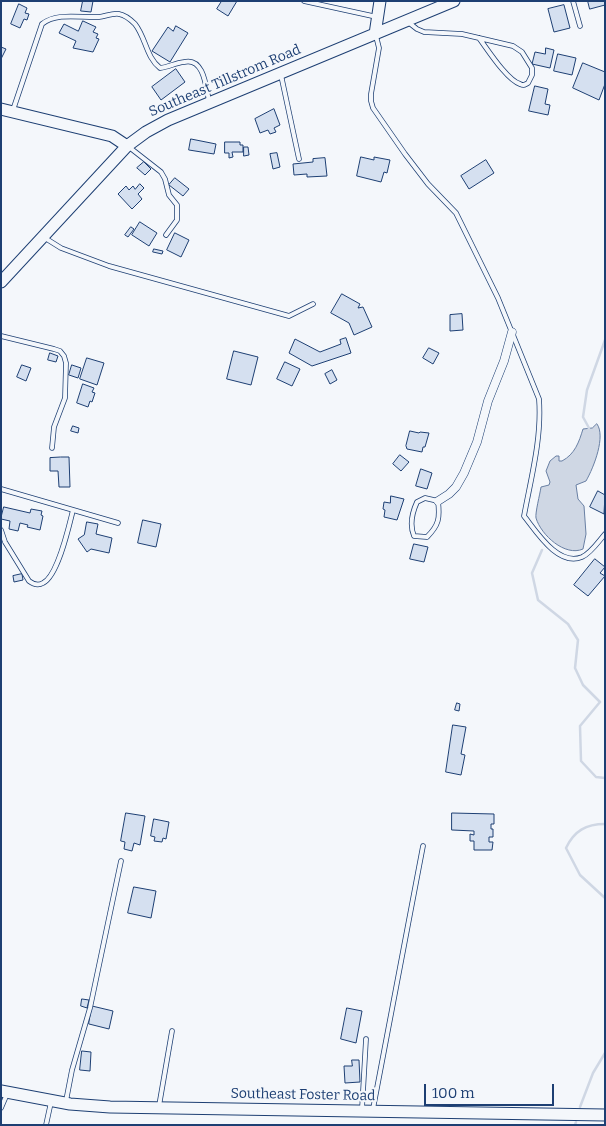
<!DOCTYPE html>
<style>
body{margin:0}
#map{position:relative;width:606px;height:1126px;overflow:hidden;background:#f4f7fb;font-family:Bitter,serif}
canvas{display:block}
.frame{position:absolute;inset:0;border:2px solid #1d3f73;pointer-events:none}
.scale{position:absolute;left:424px;top:1084px;width:130px;height:22px;box-sizing:border-box;border:2px solid #1d3f73;border-top:0;padding-left:6px;font-size:15px;line-height:18px;white-space:nowrap;color:#1d3f73;-webkit-text-stroke:4px #f4f7fb;paint-order:stroke}
</style>
<div id="map">
<canvas width="606" height="1126"></canvas>
<div class="frame"></div>
<div class="scale">100 m</div>
</div>
<script>
const context = document.querySelector('canvas').getContext('2d');
context.lineJoin = 'round';
function fillPath(path, color) {
  context.fillStyle = color;
  context.fill(path, 'evenodd');
}
function stroke(path, color, width, dash) {
  context.strokeStyle = color;
  context.lineWidth = width;
  context.lineCap = dash ? 'butt' : 'round';
  context.setLineDash(dash || []);
  context.stroke(path);
}
function drawText(font, color, halo, rows, align = 'center') {
  context.font = font + ' Bitter,serif';
  context.lineWidth = 4;
  context.setLineDash([]);
  context.textBaseline = 'middle';
  context.strokeStyle = halo;
  context.fillStyle = color;
  for (const [text, x, y, turn = 0] of rows) {
    context.save();
    context.translate(x, y);
    context.rotate((+turn || 0) * Math.PI / 180);
    context.textAlign = isNaN(turn) ? turn : align;
    if (halo) context.strokeText(text, 0, 0);
    context.fillText(text, 0, 0);
    context.restore();
  }
}
const water = new Path2D(`
 M597,424C606,436 594,467 586,481L576,485L578,499L584,506L586,534L583,549C565,557 541,535 536,518C535,513 540,494 541,487L549,485L550,482L546,471L550,461L556,456H559V461H562C575,454 579,442 583,429L592,428Z`);
fillPath(water, '#cfd7e4');
stroke(water, '#687fa3', 1);
stroke(new Path2D(`
 M588,431L589,428L583,417L587,390L605,340
 M542,550L532,573L538,600L568,624L578,640L575,668L583,685L600,702L580,726L581,761L596,777L605,778
 M605,824C586,824 574,831 566,848L580,875L605,898
 M580,1107L593,1073L605,1053
 M575,1125L576,1122`), '#cfd7e4', 2.5);
const building = new Path2D(`
 M83,1H93L91,12L81,11Z
 M222,1H237L228,16L217,9Z
 M588,1H605V5L590,9Z
 M19,4L27,8L25,13L29,14L27,20L24,19L20,28L11,24Z
 M564,5L570,28L554,32L548,9Z
 M83,21L96,27L93,32L98,34L96,38L99,39L93,52L73,48L76,41L59,33L64,24L78,31Z
 M176,26L188,33L170,62L152,51L168,27L173,31Z
 M1,47L6,49L1,59Z
 M546,48L554,50L550,68L532,64L535,52L545,54Z
 M558,54L576,58L572,75L554,71Z
 M583,63L605,72V84L599,100L573,88Z
 M176,69L185,82L161,100L152,87Z
 M535,86L548,89L545,104L550,105L548,115L529,111Z
 M274,109L280,125L274,128L276,132L270,134L268,130L260,133L255,119Z
 M191,139L216,144L214,154L189,150Z
 M225,142H240V145H243V152H232L233,157L229,158V153H225Z
 M244,147H248L249,155L244,156Z
 M277,153L280,167L273,169L270,154Z
 M361,157L374,160V157L390,160L387,173L384,172L381,182L357,176Z
 M325,158L327,176L307,177V174L294,175L293,164L313,162V159Z
 M486,160L494,173L469,189L461,176Z
 M144,162L151,169L145,175L137,168Z
 M175,178L189,189L183,196L169,185Z
 M140,184L144,188L138,194L142,199L132,209L118,194L126,186L129,190L133,186L135,189Z
 M140,222L157,233L149,246L132,235Z
 M131,227L134,229L128,237L125,235Z
 M175,233L189,240L181,257L167,250Z
 M154,249L163,251L162,254L153,252Z
 M342,294L360,304L358,308L363,307L372,327L354,335L349,323L331,313Z
 M462,314L463,330L450,331V315Z
 M346,338L351,353L312,366L289,353L295,339L320,352L341,344L340,340Z
 M429,348L439,353L433,364L423,358Z
 M234,351L258,357L251,385L227,379Z
 M50,353L58,356L56,362L48,360Z
 M87,358L104,363L97,385L80,379Z
 M285,362L300,369L292,386L277,379Z
 M22,365L31,368L26,381L17,377Z
 M72,365L81,368L78,378L69,375Z
 M332,370L337,380L330,384L325,374Z
 M83,384L94,388L92,392L95,393L92,402L90,401L88,407L77,403Z
 M73,426L79,428L78,433L71,431Z
 M410,431L419,433L420,432L429,433L425,447H423L422,452L407,449L406,446Z
 M400,455L409,462L401,471L393,464Z
 M61,457H69L70,487H59L58,471H50V458Z
 M421,469L432,473L427,489L416,486Z
 M598,491L605,495L604,514L590,507Z
 M391,496L404,499L397,520L384,517L385,510L383,509L384,502L390,503Z
 M4,507L30,513L31,509L42,511L41,515L43,516L40,530L27,527L28,525L20,523L18,531L9,529L10,521L1,519Z
 M143,520L161,524L156,547L138,543Z
 M87,522L98,524L96,534L112,538L109,553L91,549L87,552L78,539L84,535Z
 M414,544L428,547L424,562L410,559Z
 M595,559L605,567L600,573L605,576L588,596L574,585Z
 M22,574L23,580L14,582L13,576Z
 M457,703L460,704L459,711L455,710Z
 M453,725L466,727L461,754L465,755L461,775L446,772Z
 M126,813L145,816L140,845L134,843L132,851L124,849L125,842L121,841Z
 M452,813L494,814V824H491V829H493V837H489V842H493L492,850H474V841H470V834L474,835V831L452,830Z
 M154,819L169,822L166,839L163,838L162,842L154,841L155,837L151,836Z
 M134,887L156,891L151,918L128,913Z
 M82,999L89,1000L87,1008L81,1006Z
 M92,1006L113,1011L109,1029L89,1024Z
 M347,1008L362,1011L356,1043L341,1039Z
 M82,1051L91,1052L90,1071L80,1070Z
 M352,1060H359L360,1082L345,1083L344,1066H352Z`);
fillPath(building, '#d5e0f0');
stroke(building, '#1d3f73', 1);
const lane = new Path2D(`
 M304,1L377,17
 M573,1L580,26
 M408,22L417,29L424,32L462,34L513,46L522,52L532,68V75L528,83C524,85 524,86 520,84C507,80 488,50 479,38
 M376,36L379,48L371,94V101L373,108L405,154L428,184L456,213L498,298L539,399C542,438 531,478 524,516C536,531 558,567 582,557C591,553 598,542 605,534
 M281,75L299,159
 M13,110L42,24C57,12 81,18 99,17C106,16 113,13 119,14C125,15 131,20 135,24C146,38 146,57 160,68C169,67 175,63 184,62C204,57 206,87 209,101
 M129,147L161,172L165,179L169,195L177,205V220L166,235
 M45,238L61,248L109,266L289,316L313,304
 M1,336L54,349L60,351L64,356L66,363L65,398L54,427L52,448
 M1,489L118,523
 M425,498L438,501C440,518 439,525 427,537L414,536C409,524 412,513 417,502Z
 M1,530L5,542L29,581C33,584 38,586 43,583C58,576 69,526 73,510
 M66,1101L72,1070L90,1008L121,861
 M159,1106L172,1031
 M1,1108L7,1094
 M362,1109L366,1039
 M373,1109L423,846
 M46,1125L51,1102`);
const street = new Path2D(`
 M438,501L449,494L456,487L464,473L477,442L488,401L504,361L512,332`);
const secondary = new Path2D(`
 M375,34L380,1
 M1,109L112,136L127,146
 M1,282L127,146L146,132L168,120L454,1
 M1,1091L70,1104L110,1107L605,1115`);
stroke(lane, '#1d3f73', 5.5);
stroke(street, '#1d3f73', 9);
stroke(secondary, '#1d3f73', 13);
stroke(lane, '#f4f7fb', 4);
stroke(street, '#f4f7fb', 8);
stroke(secondary, '#f4f7fb', 11);
drawText('14px', '#1d3f73', '#f4f7fb', [
 ["Southeast Tillstrom Road",225,81,-23],
 ["Southeast Foster Road",303,1095,1]
]);
</script>
